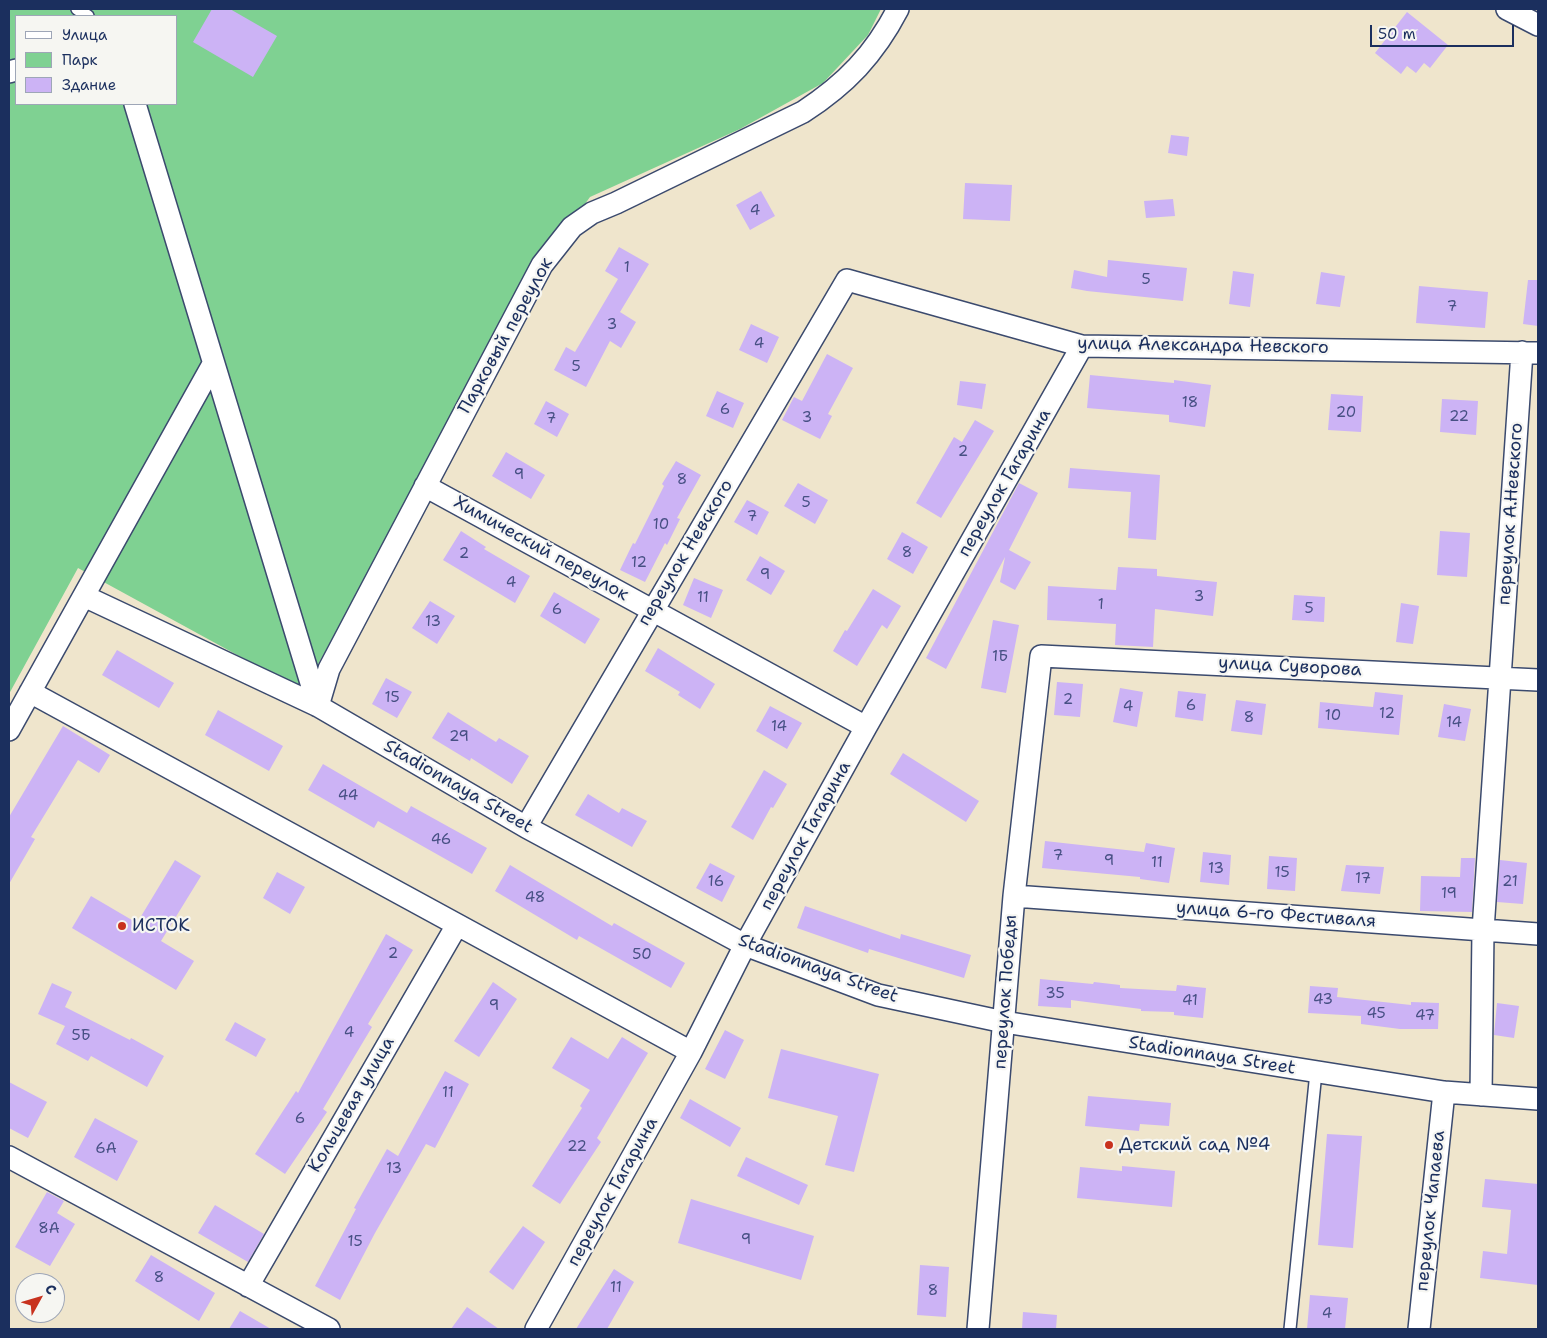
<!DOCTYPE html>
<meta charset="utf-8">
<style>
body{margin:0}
#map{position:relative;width:1547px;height:1338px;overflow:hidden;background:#efe5cc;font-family:"Shantell Sans",sans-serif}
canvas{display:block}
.frame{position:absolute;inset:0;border:10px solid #1b2f5e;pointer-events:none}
.legend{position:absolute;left:15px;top:15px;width:162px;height:90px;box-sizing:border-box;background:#f6f6f2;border:1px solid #9ea6b7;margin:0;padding:6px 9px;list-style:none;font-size:15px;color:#1b2f5e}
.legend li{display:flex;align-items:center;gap:10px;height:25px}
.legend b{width:25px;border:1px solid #9ea6b7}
.north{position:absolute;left:15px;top:1273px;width:50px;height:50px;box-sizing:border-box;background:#f6f6f2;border:1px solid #9ea6b7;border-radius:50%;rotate:51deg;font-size:14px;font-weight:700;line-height:20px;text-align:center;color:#1b2f5e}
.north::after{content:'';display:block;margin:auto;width:18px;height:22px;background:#c8321e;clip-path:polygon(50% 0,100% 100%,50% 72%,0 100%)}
.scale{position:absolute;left:1370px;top:25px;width:144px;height:22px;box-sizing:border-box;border:2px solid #1b2f5e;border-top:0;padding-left:6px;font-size:15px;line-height:18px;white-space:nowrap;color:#1b2f5e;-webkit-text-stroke:4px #f6f6f2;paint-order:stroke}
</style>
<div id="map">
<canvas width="1547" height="1338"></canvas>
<div class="frame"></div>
<ul class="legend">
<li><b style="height:6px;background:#fff"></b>Улица</li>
<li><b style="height:14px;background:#7fd192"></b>Парк</li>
<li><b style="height:14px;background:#ccb3f5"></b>Здание</li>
</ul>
<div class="north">С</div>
<div class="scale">50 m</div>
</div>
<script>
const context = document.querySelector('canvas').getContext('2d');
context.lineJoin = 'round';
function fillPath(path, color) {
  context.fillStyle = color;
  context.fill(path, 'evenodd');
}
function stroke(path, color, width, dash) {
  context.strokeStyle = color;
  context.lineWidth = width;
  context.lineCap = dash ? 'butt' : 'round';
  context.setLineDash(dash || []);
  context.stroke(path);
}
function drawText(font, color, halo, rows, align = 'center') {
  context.font = font + ' "Shantell Sans",sans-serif';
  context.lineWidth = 4.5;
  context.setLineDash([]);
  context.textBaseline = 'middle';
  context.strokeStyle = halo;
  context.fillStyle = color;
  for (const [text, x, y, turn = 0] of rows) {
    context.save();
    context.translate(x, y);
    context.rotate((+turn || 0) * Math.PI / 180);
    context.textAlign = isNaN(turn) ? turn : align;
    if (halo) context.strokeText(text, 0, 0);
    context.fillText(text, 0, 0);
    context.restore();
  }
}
fillPath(new Path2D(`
 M9,9H881L868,35L823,83L740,129L590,197L543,262L303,691L78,568L9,694ZM16,16H176V104H16Z`), '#7fd192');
fillPath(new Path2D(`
 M212,9H230L277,36L253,77L193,42Z
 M1407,12L1448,45L1430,68L1424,63L1416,73L1407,66L1401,74L1375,53Z
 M1171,135L1189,137L1187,156L1168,153Z
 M965,183L1012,185L1010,221L963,219Z
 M761,191L775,216L750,230L736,205Z
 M1173,199L1175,216L1146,218L1144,201Z
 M619,247L649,264L620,312L636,322L621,348L610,341L586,387L554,370L566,347L575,352L618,279L605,271Z
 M1108,260L1187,268L1183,301L1087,291L1071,288L1074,270L1107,277Z
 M1233,271L1254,274L1250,307L1229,304Z
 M1321,272L1345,276L1340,307L1316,304Z
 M1528,280H1538V326L1523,324Z
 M1419,286L1488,292L1485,328L1416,323Z
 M751,324L779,337L767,363L739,350Z
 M827,354L853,368L828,414L832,416L820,439L782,420L794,397L802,401Z
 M1090,375L1174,383V380L1211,385L1205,427L1169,422V415L1087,408Z
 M960,381L986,384L982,409L957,405Z
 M717,391L744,403L733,428L706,416Z
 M1331,394L1363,396L1361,432L1328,430Z
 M1442,399L1478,401L1476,435L1440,432Z
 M546,401L569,414L557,437L534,424Z
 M975,420L994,431L941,518L916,503L954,437L962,442Z
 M506,452L545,475L531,499L492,476Z
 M676,461L701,475L677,518L680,519L667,545L665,543L645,582L620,570L633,543L635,544L664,486L662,484Z
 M1070,468L1160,475L1156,540L1128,538L1131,492L1068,488Z
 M798,483L828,500L815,524L784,506Z
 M1019,483L1038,493L1009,550L1031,562L1015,590L1000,582L1005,557L946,669L926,658Z
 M747,500L769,512L757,535L734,522Z
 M461,531L486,547L484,549L530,576L515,603L443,560Z
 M1440,531L1470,533L1467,577L1437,575Z
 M902,532L928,547L913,574L887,559Z
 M760,556L785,571L771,595L746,580Z
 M1118,567L1157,569V576L1217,582L1213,616L1155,609L1153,647L1115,645L1116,624L1047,620L1048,586L1116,590Z
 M694,578L723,590L711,618L683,605Z
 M873,589L901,606L887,629L882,625L857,666L833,651L845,630L847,631Z
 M554,592L600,619L585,644L540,616Z
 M1294,595L1325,597L1324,622L1292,620Z
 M430,601L455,616L437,644L412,628Z
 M1401,603L1419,606L1413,644L1396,642Z
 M993,620L1019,625L1006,693L981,688Z
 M658,648L715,684L700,709L678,695L680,692L645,671Z
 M117,650L174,683L159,708L102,675Z
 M386,678L412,692L397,718L372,704Z
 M1057,682L1083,684L1080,717L1054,715Z
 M1120,688L1143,692L1137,727L1113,722Z
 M1178,691L1206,694L1203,721L1175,717Z
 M1375,692L1403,695L1399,735L1318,728L1320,702L1373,707Z
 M1236,700L1266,704L1262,735L1231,731Z
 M1444,704L1471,709L1465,741L1438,737Z
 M770,706L802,723L787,749L756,731Z
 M218,710L283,746L269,771L205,735Z
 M448,712L496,742L499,738L529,756L512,784L471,758L470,761L432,738Z
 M63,726L110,755L99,773L78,760L31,837L35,839L9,884V817Z
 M903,753L979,801L966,822L890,774Z
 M323,764L407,813L411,806L487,848L472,874L378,821L374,828L308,790Z
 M764,770L787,784L773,808L771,807L753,840L731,827Z
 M588,794L619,813L622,808L647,821L632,847L575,815Z
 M1045,841L1144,852L1146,843L1175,848L1169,883L1140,879V877L1042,868Z
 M1203,852L1231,855L1229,885L1200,882Z
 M1269,856L1297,858L1295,891L1267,889Z
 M1461,858H1475L1472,912L1420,911L1421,876L1460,877Z
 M175,860L201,876L161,941L194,961L176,990L72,928L91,896L137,923Z
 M1500,860L1527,863L1523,904L1497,902Z
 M710,863L735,876L722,902L696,888Z
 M510,865L612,926L614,923L685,963L671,988L579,936L577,940L495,891Z
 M1346,865L1384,867L1380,894L1341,891Z
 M277,872L305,887L290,914L263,898Z
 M805,906L900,939L901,934L971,955L964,978L869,949L868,953L797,928Z
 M386,934L413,950L368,1024L372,1027L323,1109L327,1112L285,1174L255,1154L296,1091L298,1093Z
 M1040,979L1093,984L1094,982L1120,985V988L1176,991L1177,985L1206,988L1203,1018L1174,1015V1012L1141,1011V1009L1071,1000V1008L1038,1006Z
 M493,982L517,999L479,1057L454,1041Z
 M52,983L72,992L65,1007L130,1040L131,1038L164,1056L147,1087L91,1056L88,1061L56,1044L65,1026L38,1014Z
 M1310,986L1338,988L1337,997L1411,1005V1002L1439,1003L1438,1029H1400L1361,1024V1016L1308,1013Z
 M1497,1003L1519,1006L1514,1038L1494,1035Z
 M235,1022L266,1039L256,1057L225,1040Z
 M725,1030L744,1040L725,1079L705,1069Z
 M571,1037L608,1059L622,1037L648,1053L597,1138L601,1142L560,1204L532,1186L582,1108L580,1106L590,1090L552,1068Z
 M781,1049L879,1074L854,1172L825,1165L838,1116L768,1098Z
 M445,1071L469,1084L435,1148L426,1144L375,1233L340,1300L315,1286L356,1209L354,1208L387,1149L398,1156Z
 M9,1082L47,1102L28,1138L9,1128Z
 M1088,1096L1171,1103L1169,1126L1140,1124L1139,1131L1085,1126Z
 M690,1099L741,1128L730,1147L680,1118Z
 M95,1118L138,1141L117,1181L74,1157Z
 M1327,1134L1362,1136L1353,1248L1318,1245Z
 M746,1157L808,1185L799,1205L737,1176Z
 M1122,1166L1175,1171L1172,1207L1077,1198L1080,1167L1122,1171Z
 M1485,1179L1538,1184V1285L1480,1278L1483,1251L1507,1254L1511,1210L1482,1207Z
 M47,1192L64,1201L57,1213L75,1224L50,1266L15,1247Z
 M691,1199L814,1236L801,1280L678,1243Z
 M215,1205L264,1234L248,1262L198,1233Z
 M523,1226L545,1242L513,1290L489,1272Z
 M151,1255L215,1293L199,1321L135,1281Z
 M920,1265L949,1267L946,1317L917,1315Z
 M614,1269L634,1282L607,1329H576Z
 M1310,1295L1348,1298L1345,1329H1307Z
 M467,1307L499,1329H451Z
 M240,1311L271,1329H229Z
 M1023,1312L1057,1315L1056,1329H1022Z`), '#ccb3f5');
const lane = new Path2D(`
 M77,9L88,16
 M1290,1329L1316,1072`);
const street = new Path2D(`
 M1507,9L1538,25
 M9,72L16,70
 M135,104L318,706
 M425,486L866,727
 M84,596L318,706L526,827L745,945L878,995L1004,1022L1444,1092L1538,1099
 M30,692L691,1052
 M318,706L329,669L542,265L572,227L592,213L616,203L803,112C846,84 874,55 898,9
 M9,730L213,364
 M526,827L847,280L1082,346L1538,353
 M1014,896L1538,934
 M1481,1095L1483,930L1522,352
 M9,1157L329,1329
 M248,1286L457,925
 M536,1329L691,1052L745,945L866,727L1082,346
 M978,1329L1014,896L1041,656L1538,680
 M1419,1329L1444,1092`);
stroke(lane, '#3b4a6e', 14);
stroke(street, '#3b4a6e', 24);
stroke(lane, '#fff', 11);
stroke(street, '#fff', 21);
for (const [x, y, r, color] of [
 [122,926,5,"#c8321e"],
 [1109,1145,5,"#c8321e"]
]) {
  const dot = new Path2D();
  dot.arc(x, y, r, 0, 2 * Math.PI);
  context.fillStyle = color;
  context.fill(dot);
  stroke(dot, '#f6f6f2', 2);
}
drawText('15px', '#475084', null, [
 ["4",755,211],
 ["1",627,268],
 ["5",1146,280],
 ["7",1452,307],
 ["3",612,325],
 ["4",759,344],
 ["5",576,367],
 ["18",1190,403],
 ["6",725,410],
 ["20",1346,413],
 ["22",1459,417],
 ["3",807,418],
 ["7",551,419],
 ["2",963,452],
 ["9",519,475],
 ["8",682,480],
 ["5",806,503],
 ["7",752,517],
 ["10",661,525],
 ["8",907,553],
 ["2",464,554],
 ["12",639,563],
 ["9",765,575],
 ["4",511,583],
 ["3",1199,597],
 ["11",703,598],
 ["1",1101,605],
 ["5",1309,609],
 ["6",557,610],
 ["13",433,622],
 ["1Б",1000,657],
 ["15",392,698],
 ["2",1068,700],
 ["6",1191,706],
 ["4",1128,707],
 ["12",1387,714],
 ["10",1333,716],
 ["8",1249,718],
 ["14",1454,723],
 ["14",779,727],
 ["29",459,737],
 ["44",348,796],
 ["46",441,840],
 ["7",1058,856],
 ["9",1109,861],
 ["11",1157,863],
 ["13",1216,869],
 ["15",1282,873],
 ["17",1363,879],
 ["16",716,882],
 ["21",1510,882],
 ["19",1449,894],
 ["48",535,898],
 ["2",393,954],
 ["50",642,955],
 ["35",1055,994],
 ["43",1323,1000],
 ["41",1190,1001],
 ["9",494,1006],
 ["45",1376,1014],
 ["47",1425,1016],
 ["4",349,1033],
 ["5Б",81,1036],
 ["11",448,1093],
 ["6",300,1119],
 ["22",577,1147],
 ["6А",106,1149],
 ["13",394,1169],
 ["8А",49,1229],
 ["9",746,1240],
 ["15",355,1242],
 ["8",159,1278],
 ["11",616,1288],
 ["8",933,1291],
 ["4",1327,1314]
]);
drawText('18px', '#1b2f5e', '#f6f6f2', [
 ["Парковый переулок",506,336,-61],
 ["улица Александра Невского",1203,346,1],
 ["переулок Гагарина",1005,483,-60],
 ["переулок А.Невского",1511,514,-86],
 ["Химический переулок",541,549,29],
 ["переулок Невского",686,553,-59],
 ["улица Суворова",1290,667,3],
 ["Stadionnaya Street",458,787,30],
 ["переулок Гагарина",806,836,-61],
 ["улица 6-го Фестиваля",1276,915,4],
 ["Stadionnaya Street",818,969,20],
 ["переулок Победы",1006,992,-86],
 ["Stadionnaya Street",1212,1056,9],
 ["Кольцевая улица",352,1105,-60],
 ["переулок Гагарина",613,1192,-61],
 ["переулок Чапаева",1431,1211,-84]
]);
drawText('18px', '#1b2f5e', '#f6f6f2', [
 ["ИСТОК",132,926],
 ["Детский сад №4",1119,1145]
], 'left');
</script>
